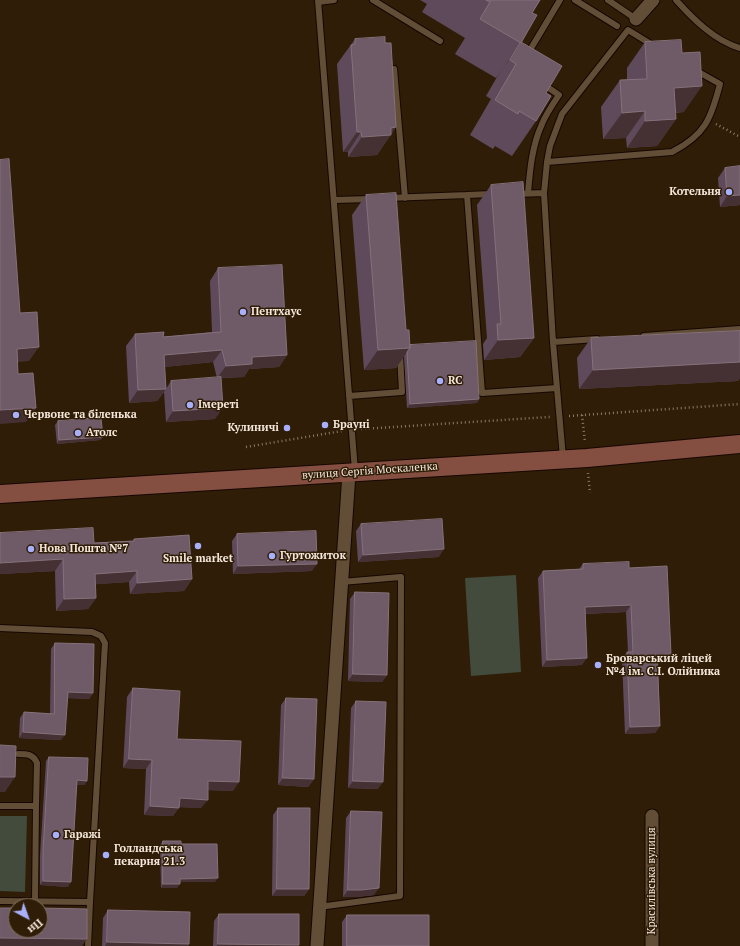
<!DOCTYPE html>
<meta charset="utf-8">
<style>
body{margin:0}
#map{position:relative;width:740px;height:946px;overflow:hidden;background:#2f1d07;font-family:"PT Serif",serif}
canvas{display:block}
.north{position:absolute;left:8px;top:898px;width:40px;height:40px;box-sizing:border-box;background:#2f1d07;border:1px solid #7e6e5c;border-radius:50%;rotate:139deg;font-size:11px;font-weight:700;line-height:16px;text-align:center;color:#f5e8db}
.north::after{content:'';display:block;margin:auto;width:14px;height:18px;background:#a8b0fc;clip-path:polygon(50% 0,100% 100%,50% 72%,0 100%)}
</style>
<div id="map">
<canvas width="740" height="946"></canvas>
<div class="north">Пн</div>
</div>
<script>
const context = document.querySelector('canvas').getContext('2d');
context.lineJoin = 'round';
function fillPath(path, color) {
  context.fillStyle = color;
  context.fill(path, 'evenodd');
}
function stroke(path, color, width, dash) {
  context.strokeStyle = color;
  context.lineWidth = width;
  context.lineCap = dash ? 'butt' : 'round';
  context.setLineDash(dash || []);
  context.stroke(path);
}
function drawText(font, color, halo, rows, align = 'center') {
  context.font = font + ' "PT Serif",serif';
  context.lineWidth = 3;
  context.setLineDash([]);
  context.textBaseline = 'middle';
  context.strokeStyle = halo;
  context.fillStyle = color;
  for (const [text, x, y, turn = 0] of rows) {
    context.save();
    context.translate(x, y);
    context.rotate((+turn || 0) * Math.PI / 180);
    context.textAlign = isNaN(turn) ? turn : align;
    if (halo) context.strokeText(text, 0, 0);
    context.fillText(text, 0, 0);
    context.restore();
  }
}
fillPath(new Path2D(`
 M516,575L521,672L471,676L465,578Z
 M0,816H27L25,892L0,891Z`), '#424b3c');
const lane = new Path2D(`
 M318,0L355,471
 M373,0L440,41
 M575,0L617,26
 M608,0L636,19
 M676,0C693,19 715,41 740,48
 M318,2L334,0
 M527,55L560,0
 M394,69L405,198
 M547,162L672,152C705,135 711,119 720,84L695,70
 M528,193C530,169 532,146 542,124C546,114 553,104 559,95L543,84
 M491,194L467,195L482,393L557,388
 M516,194L544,193
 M388,198L467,195
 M334,200L371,199
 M644,336L740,329
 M553,342L597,339
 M349,396L402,392L400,354
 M563,458L553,342L544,193L547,162L550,146L562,114L628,30L654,46
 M0,628L92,632L101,636L105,643L90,902
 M18,754C27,754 33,754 37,763L36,806
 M0,806H36L35,901
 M0,901L90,902L88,946
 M319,907L400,896L401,577L341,582`);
const street = new Path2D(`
 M636,19L653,0
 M317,946L349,473
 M652,946V816`);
const secondary = new Path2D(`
 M0,494L587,458L740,444`);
stroke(lane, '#170700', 8);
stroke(street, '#170700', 15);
stroke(secondary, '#170700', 20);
stroke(new Path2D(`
 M716,124L740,137
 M582,415L585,442
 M569,416L740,404
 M361,429L550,417
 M246,447L342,431
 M588,473L590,493`), '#8a7a68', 2.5, [1, 3]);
stroke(lane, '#624e37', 6);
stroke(street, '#624e37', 13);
stroke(secondary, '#844f41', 18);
fillPath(new Path2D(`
 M420,0H540L532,13L521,43L496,78L455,54L465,38L422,12L427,4Z
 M355,39L396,127L377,155L348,157V152H343L337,64Z
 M521,42L546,93L536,121L512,156L495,146L493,149L470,135L491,99L486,96L497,77Z
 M645,42L684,112L675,113L676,119L657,146L627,148L626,138L603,139L601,107L620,80H627V68Z
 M740,166V205L720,207L718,178L725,168Z
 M491,185L534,338L520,357L484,360L483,344L487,338L477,205Z
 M366,195L406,330L410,345L479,399L477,403L407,408L404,356L396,368L364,370L352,215Z
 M218,268L287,355L279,367L249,369L244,377L221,378L215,419L166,422L164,392L157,401L129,403L126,346L135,334L163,337L212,332L210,281ZM213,362L217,378L171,381L166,389L164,367Z
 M740,331V378L738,381L579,389L577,358L591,338Z
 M58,421L103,437L100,440L57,444L55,425Z
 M361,524L439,557L358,562L356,531Z
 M0,533L94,543L133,541L134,539L192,579L184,591L130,594L129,582L96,584V598L88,609L56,611L55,571L0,574Z
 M237,534L312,571L233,574L232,541Z
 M583,564L629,568L671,654L666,662H658L660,726L655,733L625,734L622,659L627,652H628L626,612L585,614L582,665L542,667L538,578L543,571L579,569Z
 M355,592L387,675L382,682L348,681L350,599Z
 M55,643L93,693L89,699L68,698L61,740L19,738L20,718L24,712L50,714L51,649Z
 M133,688L177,739L233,791L208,790L201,808L179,807L173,816L144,815L146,769L123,768L127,697Z
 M286,698L314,779L308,787L278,785L281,705Z
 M356,701L378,789L348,788L351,708Z
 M49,757L87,781L84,785H77L68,887L40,885V856L46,761Z
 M278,808L309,889L304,896H272L273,815Z
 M351,811L374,895L356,897H343L346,818Z
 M163,841L181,844L215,882H180L177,888H161L160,845Z
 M108,910L189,944L188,946H102L103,918Z
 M219,914L298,946H213L214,921Z
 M347,915L429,946H342V922Z`), '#5f4a5b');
fillPath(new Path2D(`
 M702,86L684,112L655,114L674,88Z
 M645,111L626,138L603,139L622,113Z
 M676,119L657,146L627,148L645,121Z
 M396,127L377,155L348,157L362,137L391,128Z
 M357,132H361L348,152H343Z
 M740,195V205L720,207L727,196Z
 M534,338L520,357L484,360L498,340Z
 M39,347L29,361L7,363L17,349Z
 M410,348L396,368L364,370L378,350Z
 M222,350L213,362L155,368L164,355Z
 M287,355L279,367L249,369L244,377L217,378L226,366L252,357Z
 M740,362V378L738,381L579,389L593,370Z
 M166,389L157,401L129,403L138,390Z
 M479,399L477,403L407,408L410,404Z
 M36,408L26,422L0,424V410Z
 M223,408L215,419L166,422L173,411Z
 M103,437L100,440L57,444L59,440Z
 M444,549L439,557L358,562L363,555Z
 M63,559L55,571L0,574V563Z
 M317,564L312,571L233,574L238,566Z
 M137,571L129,582L87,585L95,574Z
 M192,579L184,591L130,594L137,583Z
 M96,598L88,609L56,611L64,599Z
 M631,605L626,612L580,614L585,607Z
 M671,654L666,662H652L657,655Z
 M587,658L582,665L542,667L547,660Z
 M353,674L387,675L382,682L348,681Z
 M68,692L93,693L89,699L64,698Z
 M660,726L655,733L625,734L630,727Z
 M23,732L65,735L61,740L19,738Z
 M129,759L152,760L146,769L123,768Z
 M0,777H15L5,792H0Z
 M283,778L314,779L308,787L278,785Z
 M77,780L87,781L84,785H74Z
 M208,781L239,782L233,791L202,790Z
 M353,781L383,782L378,789L348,788Z
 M180,798L208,800L201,808L174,807Z
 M150,806L179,808L173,816L144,815Z
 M218,878L215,882H177L180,879Z
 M43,881L71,882L68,887L40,885Z
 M163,884H180L177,888H161Z
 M379,888L374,895L356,897H343L348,890Z
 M277,889H309L304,896H272Z
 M0,938L87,939L82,946H0Z
 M107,942L189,944L188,946H105Z
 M218,944L299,945L298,946H217Z`), '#453133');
const building = new Path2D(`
 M486,0H540L532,13L537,15L521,43L480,19L490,2Z
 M385,37V43H391L396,127L391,128V135L362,137L361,132H357L351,45L355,44V39Z
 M681,40L682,53L700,52L702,86L674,88L676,119L645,121V111L622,113L620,80L647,79L645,42Z
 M521,42L562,66L546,93L551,96L536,121L519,111L518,114L495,100L516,64L510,60Z
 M9,159L20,313L37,312L39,347L17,349L18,374L33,373L36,408L0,410V160Z
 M740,166V195L727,196L725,168Z
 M523,182L534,338L498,340L497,324H501L491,185Z
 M396,193L406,330H409L410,348L378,350L366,195Z
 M282,265L287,355L252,357V364L226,366L222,350L164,355L166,389L138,390L135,334L164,332L163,337L221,332L218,268Z
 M740,331V362L593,370L591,338Z
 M476,341L479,399L410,404L407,352L410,348V345Z
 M221,377L223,408L173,411L171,381Z
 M101,418L103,437L59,440L58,421Z
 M442,519L444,549L363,555L361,524Z
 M93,528L94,543L134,541V539L189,535L192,579L137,583V571L95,574L96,598L64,599L63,559L0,563V533Z
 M316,531L317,564L238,566L237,534Z
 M629,562V568L667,566L671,654L657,655L660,726L630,727L627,652H633L631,605L585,607L587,658L547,660L543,571L583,569V564Z
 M355,592L389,593L387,675L353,674Z
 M55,643L94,644L93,693L68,692L65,735L23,732L24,712L54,714Z
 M133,688L180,691L177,739L241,741L239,782L208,781V800L180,798L179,808L150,806L152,760L129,759Z
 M286,698L317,699L314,779L283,778Z
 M356,701L386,702L383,782L353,781Z
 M0,745L16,746L15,777H0Z
 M49,757L88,758L87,781L77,780L71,882L43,881V852Z
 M278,808H310L309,889H277Z
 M351,811L382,812L379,888L361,890H348Z
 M163,841H181V844H217L218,878L180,879V884H163Z
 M0,908H16V930H40V908L87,909V939L0,938Z
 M108,910L190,912L189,944L107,942Z
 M219,914H299V945L218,944Z
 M347,915H429V946H347Z`);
fillPath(building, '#6f5b68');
stroke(building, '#84717a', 1);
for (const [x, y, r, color] of [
 [729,192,4,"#a8b0fc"],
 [243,312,4,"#a8b0fc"],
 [440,381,4,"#a8b0fc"],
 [190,405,4,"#a8b0fc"],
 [16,415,4,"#a8b0fc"],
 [325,425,4,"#a8b0fc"],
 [287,428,4,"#a8b0fc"],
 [78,433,4,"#a8b0fc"],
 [198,546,4,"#a8b0fc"],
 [31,549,4,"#a8b0fc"],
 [272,556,4,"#a8b0fc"],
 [598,665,4,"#a8b0fc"],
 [56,835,4,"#a8b0fc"],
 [106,855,4,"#a8b0fc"]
]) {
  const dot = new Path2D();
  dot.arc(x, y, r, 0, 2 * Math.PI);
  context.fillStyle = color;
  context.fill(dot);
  stroke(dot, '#2f1d07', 1.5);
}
drawText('bold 11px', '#f5e8db', '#2f1d07', [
 ["Котельня",721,192,"right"],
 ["Пентхаус",251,312],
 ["RC",448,381],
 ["Імереті",198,405],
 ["Червоне та біленька",24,415],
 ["Брауні",333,425],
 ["Кулиничі",279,428,"right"],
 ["Атолс",86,433],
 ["Нова Пошта №7",39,549],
 ["Гуртожиток",280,556],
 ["Smile market",198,559,"center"],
 ["Броварський ліцей",606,659],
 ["№4 ім. С.І. Олійника",606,672],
 ["Гаражі",64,835],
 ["Голландська",114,849],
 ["пекарня 21.3",114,862]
], 'left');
drawText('11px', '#f5e8db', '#2f1d07', [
 ["вулиця Сергія Москаленка",370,471,-4],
 ["Красилівська вулиця",652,881,-90]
]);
</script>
